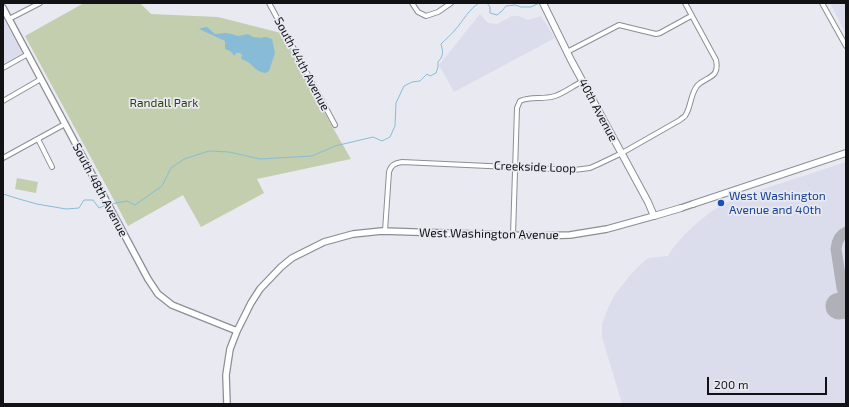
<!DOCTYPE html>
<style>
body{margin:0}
#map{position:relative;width:849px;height:407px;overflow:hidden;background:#e8e9f1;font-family:"Exo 2",sans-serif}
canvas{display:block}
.frame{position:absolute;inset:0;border:4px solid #121215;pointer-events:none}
.scale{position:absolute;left:707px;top:377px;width:120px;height:18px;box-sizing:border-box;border:2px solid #121215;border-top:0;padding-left:5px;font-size:12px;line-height:14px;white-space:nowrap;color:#121215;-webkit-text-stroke:3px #e8e9f1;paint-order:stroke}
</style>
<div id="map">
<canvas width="849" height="407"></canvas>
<div class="frame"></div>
<div class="scale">200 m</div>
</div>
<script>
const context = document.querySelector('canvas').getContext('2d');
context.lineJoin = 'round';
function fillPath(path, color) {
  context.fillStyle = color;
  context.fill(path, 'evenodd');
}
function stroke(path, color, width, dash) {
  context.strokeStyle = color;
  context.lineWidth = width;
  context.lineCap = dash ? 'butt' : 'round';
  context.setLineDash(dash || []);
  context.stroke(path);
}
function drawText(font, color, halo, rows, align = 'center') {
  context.font = font + ' "Exo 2",sans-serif';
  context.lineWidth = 3.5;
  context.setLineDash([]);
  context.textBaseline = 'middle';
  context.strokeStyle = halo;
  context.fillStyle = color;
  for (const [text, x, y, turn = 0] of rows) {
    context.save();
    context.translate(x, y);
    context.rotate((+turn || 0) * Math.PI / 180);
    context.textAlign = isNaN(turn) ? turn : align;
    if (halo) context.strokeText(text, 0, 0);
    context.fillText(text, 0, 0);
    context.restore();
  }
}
fillPath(new Path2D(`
 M830,3H846V34Z
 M480,14L488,23L497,24L512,16H518L528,20L541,16L555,38L454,92L439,65Z
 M3,18L23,54L3,64Z
 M846,162V404H622L602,337V324L608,308L615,294L632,273L642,263L648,258L668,256L673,248L685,234L698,222L712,211L728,202L745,195Z`), '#dcddec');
fillPath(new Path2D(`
 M84,3H140L151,14L218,17L281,33L329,121L351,159L257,179L264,193L201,227L183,195L128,226L25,36Z
 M17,178L38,182L36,193L15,189Z`), '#c3ceae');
fillPath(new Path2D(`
 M207,27L215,34L226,33L232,34L238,36L248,34L253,37L263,38V37H266L272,39L275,53L269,71L265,73C255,72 251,61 241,59L242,55L240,53H236L235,56L230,51L225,49V41L199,29L201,28Z`), '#88bcd6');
stroke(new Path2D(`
 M487,3L490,7V13L497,15L502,11L506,6L515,5L521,7H531L539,3
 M3,194L19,199L37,204L66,209L79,208L84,200H93L99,208L106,205
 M111,204L127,201L135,205L162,186L171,168L184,159L209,151L229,152L260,159L312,156L335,146L373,137L382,141L390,137L395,126L396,103L404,86L412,82L420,81L427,74L430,76L436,73L438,67V62C444,55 443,52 441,44C446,39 451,35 455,30C463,21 469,9 479,3`), '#88bcd6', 1);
stroke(new Path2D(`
 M846,232C839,236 837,241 836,249L842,288L846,296`), '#b0b1b8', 11);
stroke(new Path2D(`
 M839,306L846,305`), '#b0b1b8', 27);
const street = new Path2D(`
 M269,3L335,125
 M412,3L418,12L426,16L438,12L451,3
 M822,3L846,46
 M9,19L40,3
 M567,52L619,25L656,34L660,33L691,16
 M3,68L28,54
 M3,101L41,79
 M38,139L52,167
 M3,158L65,124
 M385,231L389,172C391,165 395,163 402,162L574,170L590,168L599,164L622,153L680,120C682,118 684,117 685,116C691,108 690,95 697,86C706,76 720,79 716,60L685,3
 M513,235L517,108L520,101C531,96 543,100 555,96C564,93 573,86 583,81`);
const secondary = new Path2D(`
 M3,8L148,279L158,294L172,305L237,331
 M681,208L693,204
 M227,404L226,375L230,349L237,331L251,303L260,289L281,267L292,258L324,242L353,234L382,231L537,236L570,235L607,229L654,216`);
const primary = new Path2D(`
 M543,3L571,60L648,202L654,216L681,208
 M693,204L846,153`);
stroke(street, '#8d8e95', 6);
stroke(secondary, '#8d8e95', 8);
stroke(primary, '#8d8e95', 8);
stroke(street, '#fff', 4);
stroke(secondary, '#fff', 5.5);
stroke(primary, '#fff', 6);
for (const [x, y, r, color] of [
 [721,203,4,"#1a4fb4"]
]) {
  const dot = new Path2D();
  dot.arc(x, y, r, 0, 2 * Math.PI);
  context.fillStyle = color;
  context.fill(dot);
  stroke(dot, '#e8e9f1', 1.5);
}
drawText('12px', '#121215', '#e8e9f1', [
 ["South 44th Avenue",302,64,62],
 ["40th Avenue",598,110,62],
 ["Creekside Loop",535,167,2],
 ["South 48th Avenue",100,190,62],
 ["West Washington Avenue",489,234,1]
]);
drawText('12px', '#32400b', '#e8e9f1', [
 ["Randall Park",164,103]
]);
drawText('12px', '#164399', '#e8e9f1', [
 ["West Washington",729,196],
 ["Avenue and 40th",729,210]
], 'left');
</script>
